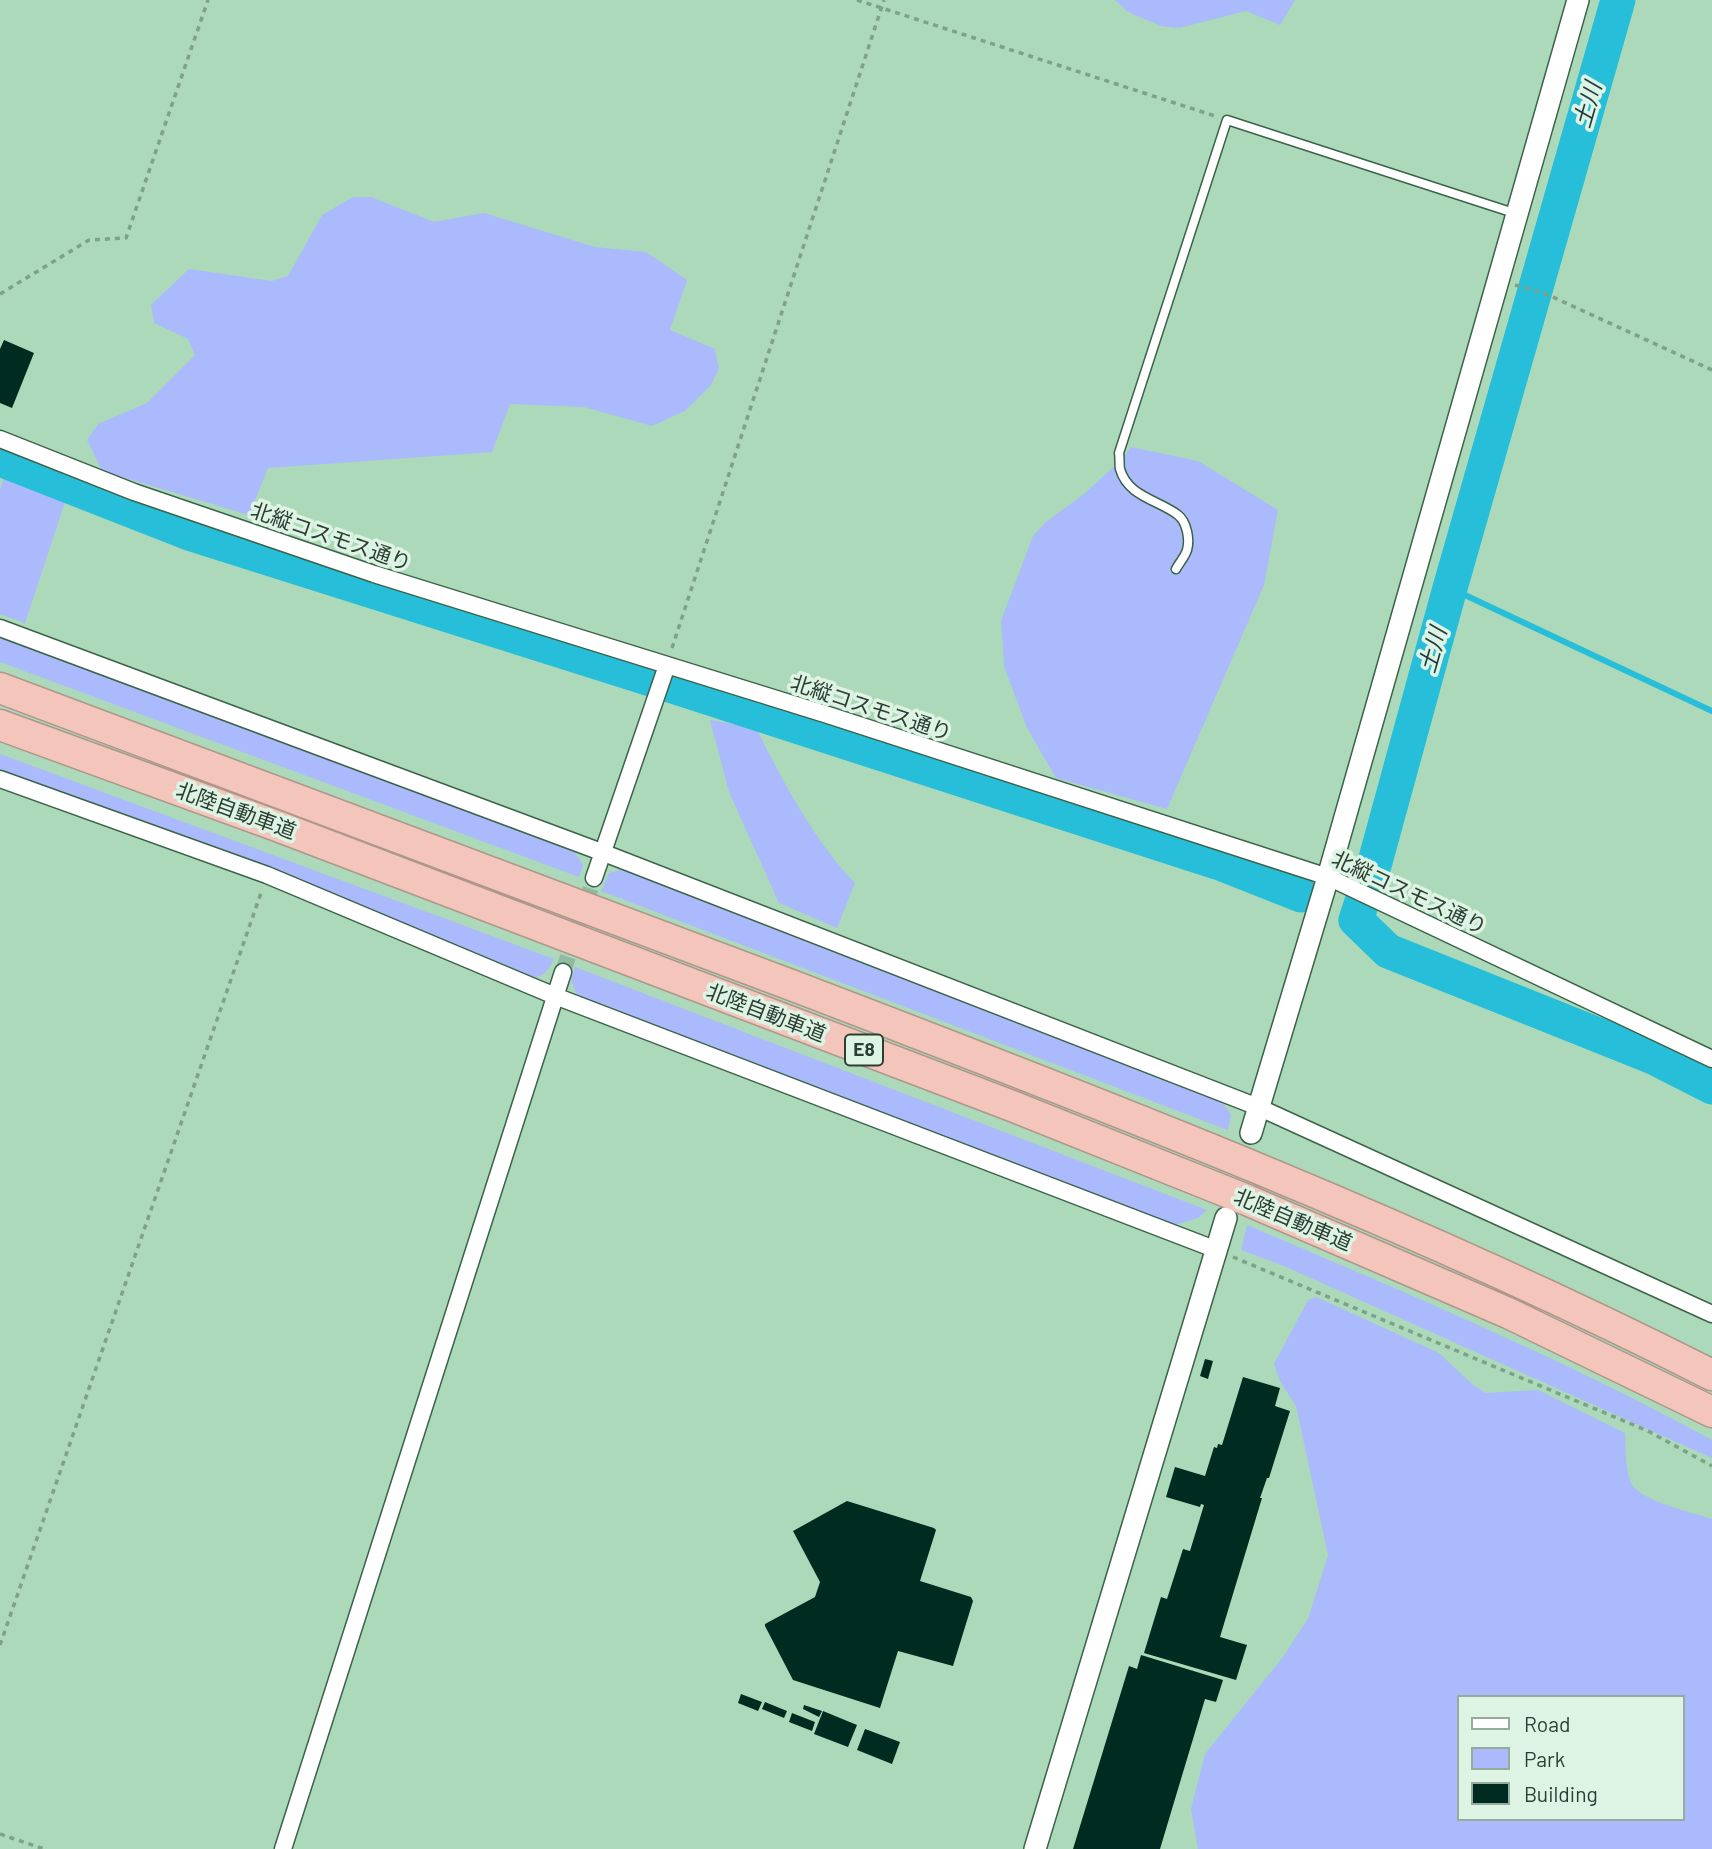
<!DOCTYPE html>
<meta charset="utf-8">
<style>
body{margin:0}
#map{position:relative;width:1712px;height:1849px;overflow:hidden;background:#acd9b9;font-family:Barlow,sans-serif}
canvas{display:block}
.legend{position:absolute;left:1457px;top:1695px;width:228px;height:126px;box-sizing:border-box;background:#ddf3e3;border:2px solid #96ab9c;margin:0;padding:9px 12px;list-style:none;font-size:21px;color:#2c3e31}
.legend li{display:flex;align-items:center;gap:14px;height:35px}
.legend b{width:35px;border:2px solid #96ab9c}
</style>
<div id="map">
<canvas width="1712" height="1849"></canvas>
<ul class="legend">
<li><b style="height:9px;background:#fff"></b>Road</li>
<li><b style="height:19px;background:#aabafd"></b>Park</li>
<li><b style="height:19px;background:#002b21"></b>Building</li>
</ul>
</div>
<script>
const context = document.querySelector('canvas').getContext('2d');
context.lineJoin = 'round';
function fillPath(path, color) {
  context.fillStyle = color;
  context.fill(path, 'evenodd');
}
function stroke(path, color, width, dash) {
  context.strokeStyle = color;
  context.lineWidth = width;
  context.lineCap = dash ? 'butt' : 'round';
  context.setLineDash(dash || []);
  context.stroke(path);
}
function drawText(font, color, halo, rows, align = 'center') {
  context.font = font + ' Barlow,"Noto Sans JP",sans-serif';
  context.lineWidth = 7;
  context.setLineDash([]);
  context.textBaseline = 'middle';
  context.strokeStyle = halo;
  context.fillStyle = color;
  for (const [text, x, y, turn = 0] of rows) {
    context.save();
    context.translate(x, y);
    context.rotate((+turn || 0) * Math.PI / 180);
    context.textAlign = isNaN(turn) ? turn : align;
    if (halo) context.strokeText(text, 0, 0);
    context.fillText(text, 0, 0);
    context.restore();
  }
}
fillPath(new Path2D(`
 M1115,0H1295L1280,25L1246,11L1179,28L1161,26L1128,12Z
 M353,197H371L434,222L484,213L595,247L646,252L687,280L670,330L715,349L719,369L711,385L685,411L652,426L584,407L510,404L492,452L268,468L249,515L102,471L87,440L98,424L147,403L195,355L188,339L154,323L151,305L189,269L272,281L288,276L322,215Z
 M1131,447L1198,461L1278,510L1264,585L1167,809L1056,778L1027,728L1004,666L1001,621L1033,536L1046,522L1084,494L1120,461Z
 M6,471L68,493L25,623L0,614V490Z
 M0,638L571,847L583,865L579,877L0,662Z
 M710,720L756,728C782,780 815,842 855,883L837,928L779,903L729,792Z
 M0,754L554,959C548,971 544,976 531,979L0,783Z
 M627,868L1216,1095L1231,1114L1228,1130L601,891L609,873Z
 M575,967L1207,1210L1198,1218L1175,1225L577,995L571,980Z
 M1247,1225C1404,1292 1562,1358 1712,1440V1458L1284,1266L1241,1250Z
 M1316,1297L1439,1353L1472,1384L1486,1393L1538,1390L1625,1433C1626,1448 1625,1470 1631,1483C1641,1502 1692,1512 1712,1519V1849H1198L1191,1809L1205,1754L1283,1657L1308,1619L1328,1555L1296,1406L1280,1381L1274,1364L1308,1300ZM1458,1697H1682V1819H1458Z`), '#aabafd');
stroke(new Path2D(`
 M1450,588L1712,711`), '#26bed9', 6);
stroke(new Path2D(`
 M1618,0L1450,588L1375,862L1356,920L1388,951L1653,1057L1712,1087
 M0,459L189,533L676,687L1220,863L1301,895`), '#26bed9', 35);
fillPath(new Path2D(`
 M4,340L34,353L12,408L0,403V349Z
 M1205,1359L1213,1361L1208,1379L1200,1376Z
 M1243,1377L1280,1388L1275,1406L1290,1411L1269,1478H1267L1260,1498H1262L1220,1637L1247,1645L1236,1680L1144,1653L1161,1597L1167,1599L1183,1549L1190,1551L1204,1505L1201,1504L1200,1507L1166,1497L1175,1467L1205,1476L1214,1447L1217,1448L1218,1444L1222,1445Z
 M847,1501L934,1528L936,1530L920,1581L971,1597L973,1601L953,1666L898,1651L880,1708L793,1680L765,1626V1624L815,1597L820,1582L793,1531Z
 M1141,1655L1223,1680L1216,1702L1205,1699L1160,1849H1073L1129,1666L1137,1669Z
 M741,1694L762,1702L758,1711L738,1703Z
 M765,1702L787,1711L784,1718L762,1709Z
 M804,1705L822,1711L819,1717L803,1709Z
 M823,1711L857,1725L848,1747L814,1734Z
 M792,1713L815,1722L812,1731L789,1722Z
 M865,1729L900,1742L892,1764L857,1750Z`), '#002b21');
stroke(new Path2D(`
 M563,972L594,878`), '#92ba9e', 16, [16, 8]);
const service = new Path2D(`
 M1176,569C1179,563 1185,557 1187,550C1190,540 1187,522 1178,515C1159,500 1128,497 1120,469C1119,464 1120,458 1119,453L1227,120L1517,214`);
const minor = new Path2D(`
 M0,439L134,492L374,574L828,715L1328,877L1712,1059
 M0,628L604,853L1258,1107L1712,1314
 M0,779L267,875L555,996L1217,1250
 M594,878L664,674
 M283,1849L563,972`);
const tertiary = new Path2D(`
 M1251,1133L1328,877L1578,0
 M1035,1849L1226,1218`);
const motorway = new Path2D(`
 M0,688C267,786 533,887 799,988C1108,1106 1416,1225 1712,1375
 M0,725L277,826L1012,1106L1247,1200L1508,1313L1712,1412`);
stroke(service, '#3b6348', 11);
stroke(minor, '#3b6348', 19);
stroke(tertiary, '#3b6348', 24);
stroke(motorway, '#ae968b', 33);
stroke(new Path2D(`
 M857,0L1215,116
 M1515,285L1544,293L1712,370
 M0,294L89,240L126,238L208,0
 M672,648L884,0
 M1233,1257L1648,1431L1712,1466
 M0,1645L262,890
 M0,1834L44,1849`), '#7ea188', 3.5, [5, 5]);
stroke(service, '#fff', 8);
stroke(minor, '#fff', 16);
stroke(tertiary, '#fff', 21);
stroke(motorway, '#f4c6bb', 30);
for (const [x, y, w] of [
 [864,1050,38]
]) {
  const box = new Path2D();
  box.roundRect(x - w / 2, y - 15.5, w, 31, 5);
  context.fillStyle = '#ddf3e3';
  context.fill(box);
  stroke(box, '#2c3e31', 2);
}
drawText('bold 19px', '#2c3e31', null, [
 ["E8",864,1050]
]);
drawText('21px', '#2c3e31', '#ddf3e3', [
 ["北縦コスモス通り",331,537,19],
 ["北縦コスモス通り",871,708,18],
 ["北陸自動車道",236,811,20],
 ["北縦コスモス通り",1409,893,25],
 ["北陸自動車道",766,1013,21],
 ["北陸自動車道",1293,1220,23]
]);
drawText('italic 23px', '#1f3c42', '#ddf3e3', [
 ["土川",1588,105,-74],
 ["土川",1433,650,-74]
]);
</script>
